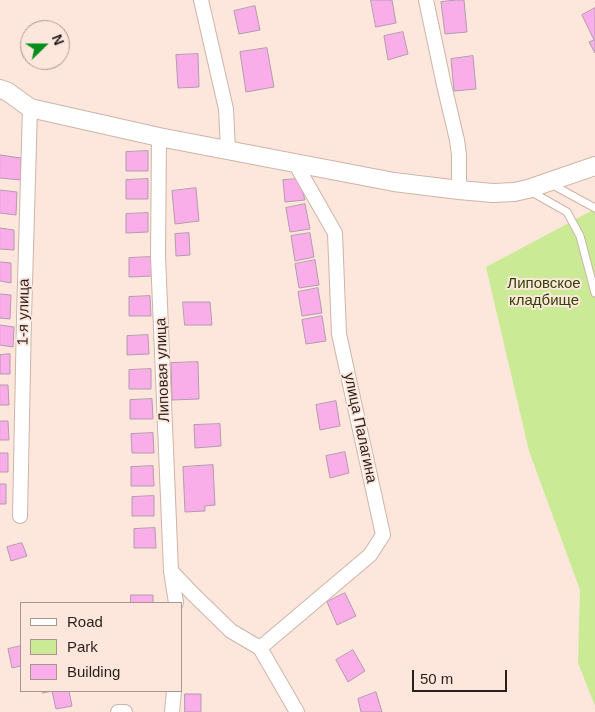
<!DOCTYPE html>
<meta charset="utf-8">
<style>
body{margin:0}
#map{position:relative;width:595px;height:712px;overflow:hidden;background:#fde7dd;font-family:Helvetica,sans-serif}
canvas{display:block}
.legend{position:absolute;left:20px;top:602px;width:162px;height:90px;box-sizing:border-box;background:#fde7dd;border:1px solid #a8978f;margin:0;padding:6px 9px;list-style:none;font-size:15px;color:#291f1b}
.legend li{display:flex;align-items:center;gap:10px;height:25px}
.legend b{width:25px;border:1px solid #a8978f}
.north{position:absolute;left:20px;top:20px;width:50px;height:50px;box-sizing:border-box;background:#fde7dd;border:1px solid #a8978f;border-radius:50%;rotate:68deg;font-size:14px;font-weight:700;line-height:20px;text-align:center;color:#291f1b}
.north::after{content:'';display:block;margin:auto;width:18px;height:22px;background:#068e1d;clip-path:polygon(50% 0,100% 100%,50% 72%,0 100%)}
.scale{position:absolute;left:412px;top:670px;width:95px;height:22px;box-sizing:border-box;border:2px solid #291f1b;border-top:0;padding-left:6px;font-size:15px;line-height:18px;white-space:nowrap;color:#291f1b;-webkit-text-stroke:4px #fde7dd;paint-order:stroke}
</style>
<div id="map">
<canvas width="595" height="712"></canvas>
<ul class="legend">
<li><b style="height:6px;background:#fff"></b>Road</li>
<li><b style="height:14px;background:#caea95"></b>Park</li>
<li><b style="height:14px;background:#f9ade9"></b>Building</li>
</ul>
<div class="north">N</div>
<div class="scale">50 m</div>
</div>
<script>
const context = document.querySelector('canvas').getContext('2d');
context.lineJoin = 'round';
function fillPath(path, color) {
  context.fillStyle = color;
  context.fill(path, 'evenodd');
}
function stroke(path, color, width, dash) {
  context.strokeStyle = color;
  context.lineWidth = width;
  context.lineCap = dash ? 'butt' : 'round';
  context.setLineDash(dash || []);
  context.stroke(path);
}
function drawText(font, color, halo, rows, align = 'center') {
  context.font = font + ' Helvetica,sans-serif';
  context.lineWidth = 4;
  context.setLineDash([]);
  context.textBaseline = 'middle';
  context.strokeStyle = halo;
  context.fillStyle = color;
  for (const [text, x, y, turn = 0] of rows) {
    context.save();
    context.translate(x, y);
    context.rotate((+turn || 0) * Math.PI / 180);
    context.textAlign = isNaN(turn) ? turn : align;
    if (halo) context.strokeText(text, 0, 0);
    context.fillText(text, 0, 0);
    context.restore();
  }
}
fillPath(new Path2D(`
 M595,209V706L578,663L580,590L529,451L486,267Z`), '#caea95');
const building = new Path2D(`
 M371,0H392L396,23L376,27Z
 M457,0H464L467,32L445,34L441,2Z
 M255,6L260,30L239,34L234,11Z
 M595,8V53L589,42L594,40L582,15Z
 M403,32L408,54L388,60L384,36Z
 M267,48L274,87L246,92L240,52Z
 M198,54L199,87L178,88L176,55Z
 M473,56L476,89L454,91L451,59Z
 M148,151V171H126V152Z
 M0,155L21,158V180L0,178Z
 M148,179V199H126V180Z
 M299,179L305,200L285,202L283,180Z
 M196,188L199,221L175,224L172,191Z
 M0,190L17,192L16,215L0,213Z
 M305,204L310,229L290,232L286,208Z
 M148,213V232L126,233V214Z
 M0,228L14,230V250L0,249Z
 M189,233L190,255L176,256L175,234Z
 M310,233L314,257L295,261L291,236Z
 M151,257L152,276L129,277V258Z
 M315,260L319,285L299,288L295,264Z
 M0,262L11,263V283L0,281Z
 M318,288L322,313L302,316L298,292Z
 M0,294L11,295L10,319L0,318Z
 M150,296L151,316H129V297Z
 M183,302H210L212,325H185Z
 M322,316L326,341L306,344L302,320Z
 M0,325L14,327L13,347L0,345Z
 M148,335L149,354L127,355V336Z
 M10,354V374H0V355Z
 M198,362L199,399L172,400L171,363Z
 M151,369V389H129V370Z
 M0,385H8L9,405H0Z
 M152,399L153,419H130V400Z
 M336,401L340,426L320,430L316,405Z
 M0,421H8L9,440H0Z
 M220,424L221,446L195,448L194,425Z
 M153,433L154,453H132L131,434Z
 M345,452L349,473L330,478L326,456Z
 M0,453H8V472H0Z
 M213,465L215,505L205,506V511L185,512L183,467Z
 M153,466L154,486H131V467Z
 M0,484H6V504H0Z
 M154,496V516H132V497Z
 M155,528L156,548H134V529Z
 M22,543L27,556L11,561L7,547Z
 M345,593L356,616L337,625L327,602Z
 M131,595H153V603H131Z
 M21,646V666L12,668L8,649Z
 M353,650L365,671L348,682L336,660Z
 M43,691H69L72,706L56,709L52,691L43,693Z
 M376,692L382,712H361L358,699Z
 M185,694H201V712H185Z`);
fillPath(building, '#f9ade9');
stroke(building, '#b19cac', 1);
const service = new Path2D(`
 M551,184L595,208
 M530,191L567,212L580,236L595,293`);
const minor = new Path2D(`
 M201,0L226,109L228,150
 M426,0L444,85L457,140L459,155V190
 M159,137L158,256L171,571L176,603
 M20,516L24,318L30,108
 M171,571L192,593L231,631L260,648L297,712
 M260,648L370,555L383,535L339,334L335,233L295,163
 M118,712H125
 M172,712L174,691`);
const tertiary = new Path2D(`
 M0,89L8,92L30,108L159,137L394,182L459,190L493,193L514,192L528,189L595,166`);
stroke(service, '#cdb4a8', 9);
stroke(minor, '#cdb4a8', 16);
stroke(tertiary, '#cdb4a8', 20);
stroke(service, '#fff', 7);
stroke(minor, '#fff', 14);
stroke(tertiary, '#fff', 18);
drawText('15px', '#314303', '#fde7dd', [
 ["Липовское",544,284],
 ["кладбище",544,301]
]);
drawText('15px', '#291f1b', '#fde7dd', [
 ["1-я улица",24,312,-89],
 ["Липовая улица",163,370,-92],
 ["улица Палагина",360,428,78]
]);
</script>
